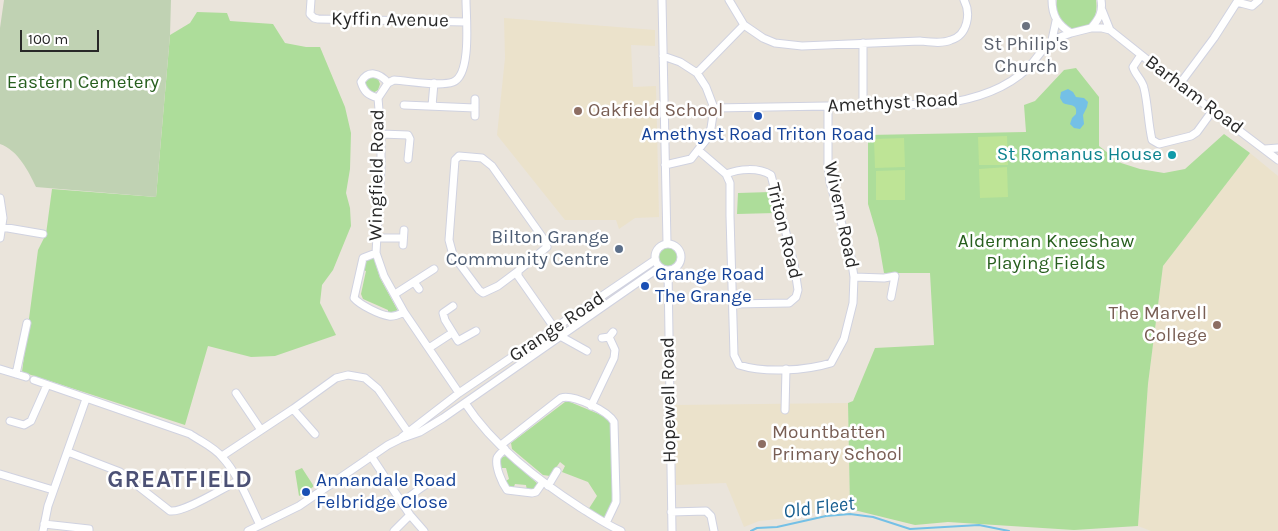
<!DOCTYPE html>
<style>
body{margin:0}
#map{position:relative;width:1278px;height:531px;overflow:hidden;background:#eae4db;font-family:Karla,sans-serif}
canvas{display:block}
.scale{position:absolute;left:20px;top:30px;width:79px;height:22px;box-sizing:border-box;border:2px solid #282828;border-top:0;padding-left:6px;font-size:15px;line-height:18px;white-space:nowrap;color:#282828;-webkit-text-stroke:4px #fff;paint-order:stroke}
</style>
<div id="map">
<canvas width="1278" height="531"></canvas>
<div class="scale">100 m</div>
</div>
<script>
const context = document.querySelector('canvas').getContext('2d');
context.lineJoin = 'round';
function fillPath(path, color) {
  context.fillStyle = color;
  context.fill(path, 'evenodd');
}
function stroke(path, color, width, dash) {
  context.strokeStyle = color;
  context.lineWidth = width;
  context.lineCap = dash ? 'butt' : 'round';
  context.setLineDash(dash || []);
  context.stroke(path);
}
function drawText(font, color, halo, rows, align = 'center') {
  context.font = font + ' Karla,sans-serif';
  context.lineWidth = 5;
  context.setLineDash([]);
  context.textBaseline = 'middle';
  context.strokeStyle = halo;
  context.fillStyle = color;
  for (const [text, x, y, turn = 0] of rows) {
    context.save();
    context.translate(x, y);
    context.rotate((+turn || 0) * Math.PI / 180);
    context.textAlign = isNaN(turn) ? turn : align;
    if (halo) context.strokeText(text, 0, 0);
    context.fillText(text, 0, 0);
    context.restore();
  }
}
fillPath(new Path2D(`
 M504,18L655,30V46L631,45L633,87L656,86L659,217L635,218L619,229L616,220H565L497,135L505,58Z
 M1250,153L1278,176V531H1151L1138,526L1148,384L1163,266Z
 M848,403L850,509L821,511L796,517L759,521L744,527L726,483L676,485L674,405Z`), '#ebe2cb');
fillPath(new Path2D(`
 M1057,0H1096C1102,42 1048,35 1057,0Z
 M197,12L227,13L230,21L273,24L285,43L306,47H320L345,107L351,133L350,169L346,193L350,208L351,226L333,270L322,285L320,303L336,335L275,356L251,357L208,346L185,425L22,372L38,250L46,234L52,189L156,197L170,35L190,23Z
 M1076,68L1099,97V146L1121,163L1140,169L1164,173L1185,169L1224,134L1250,153L1163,266L1148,384L1138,526L1074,530L948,522L915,525L850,509L848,403L853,401L875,348L934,345L930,273H884L878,238L868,204V135L1026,132L1024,105L1035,101L1064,70Z
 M373,77L378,79L380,84L378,90L373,93L367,91L363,81Z
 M771,192L775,213L737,214L738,193Z
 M658 257a10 10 0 1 1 20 0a10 10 0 1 1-20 0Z
 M368,258L374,259L380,278L398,311L388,314V310L363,299L361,294L366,271L362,270L364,262Z
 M565,402H570L606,417L612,424L614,502L606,521L588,510L597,496L588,482L562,472L565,466L560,462L550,476L543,475L512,449L511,443Z
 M506,456L538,484L536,490L527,491L526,485L515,484L513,489L511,490L504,482L509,479L506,468H499V458Z
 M302,468L313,485V487L299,496L295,471Z`), '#addd9a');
fillPath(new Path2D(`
 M4,0H171L170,35L156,197L36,187C29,172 18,150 0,144V28Z`), '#c0d2b3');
fillPath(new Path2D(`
 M1007,136L1008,165H979L978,137Z
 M904,138L905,167L875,168L874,139Z
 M1007,167L1008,197L980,198L979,169Z
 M905,170V200H876V171Z`), '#bee496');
fillPath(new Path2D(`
 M1068,89L1073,92L1076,97L1084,98L1088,102L1087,107L1083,115L1084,124L1080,129L1074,128L1070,124L1072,118L1076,114C1078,103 1069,106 1063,103L1060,98L1061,92Z`), '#74c0e6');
stroke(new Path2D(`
 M751,531L757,528L777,527L826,516L850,514L873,517L910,529L979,525L1009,531`), '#74c0e6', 2);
const minor = new Path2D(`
 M311,0L310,14L314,18L318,19L466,22
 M662,0L667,243
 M729,0L744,25L763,38L775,43L802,46L920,41C930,42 942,44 951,40C968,35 971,13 964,0
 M1052,0C1052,16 1058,25 1071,33L1091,28C1099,19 1103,12 1101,0
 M1102,10L1110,30
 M1091,28H1102L1110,30L1179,85L1278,160
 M1052,40L1056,21
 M863,43V106
 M1141,55L1133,67C1135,75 1142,79 1144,88C1148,104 1148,123 1152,140L1159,144L1191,136L1197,132L1213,110
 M663,56L680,62L697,73L706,87L714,108L711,128L706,140L698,150L691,159L665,165
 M697,73L744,25
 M1179,85L1214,38L1237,2L1252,6L1259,0
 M378,98C368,95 364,92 361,82C368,70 379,72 388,83
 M404,105L475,108
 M432,106L434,83
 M714,108L940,104C972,100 1004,91 1028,68C1037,59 1043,46 1054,40C1059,37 1066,35 1071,33
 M475,116V99
 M381,134L408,135L410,139L408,159
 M1265,149L1278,148
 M698,150L726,174L730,183V216L734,355L739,365C764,373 805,371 831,363L844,339L853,303L854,277L851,257L830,182L828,166V107
 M726,174C739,169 758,167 771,175L794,264L798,290L796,297L789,303L733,304
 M0,198L3,218L0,238
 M2,227L43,234
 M377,238H403
 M655 257a13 13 0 1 1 26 0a13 13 0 1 1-26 0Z
 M403,245L404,230
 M376,253L363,258L354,298C360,305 380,315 389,316C395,317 400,314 404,312
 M668,270L672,531
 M518,271L498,286L483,293L479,290L453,255L449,240L455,160L459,156L482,158L492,166L543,238L547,247L518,271V276L560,336L587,351
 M854,277L884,278L895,276L891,297
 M414,282L419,289
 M395,294L434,269
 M453,306L443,313L445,320L458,341L476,331
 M602,338L609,337L613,332
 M429,348L452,333
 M0,369L26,377
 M16,374L27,323
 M34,380L190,434C200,441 214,447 222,457C239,475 249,503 260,525
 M236,393L261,430
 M459,393L404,312L384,276L376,253L381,168V134L378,98L388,83L394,80C410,81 439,87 453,82C472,75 466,17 466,0
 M465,403C493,446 538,480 581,508C594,516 607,525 621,531
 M591,406L614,358L615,350L609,337
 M293,409L315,434
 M785,410L786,369
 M10,421L24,425L31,421L47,385
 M402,437L459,393L655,260
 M501,445L561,398C573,394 608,411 614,422L616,495V502L606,523
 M505,449C502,452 498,455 497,458C495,467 502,483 507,490L532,493L536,492L543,482
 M68,452L120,472L170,511C184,513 223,488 238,481
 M222,456L293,409L336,378L348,375L365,378L378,389L410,435
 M371,456L410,515L424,531
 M0,474L53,490
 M548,486L557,471
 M402,502C416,493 427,479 445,480
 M671,512L706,511L711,516L714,531
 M44,524L89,529V531
 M43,531L48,506L86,399
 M248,531L299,506L388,445L400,439L420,432L443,418L660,267
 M394,531L410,515`);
stroke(minor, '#d0d2e0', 9);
stroke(minor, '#fff', 7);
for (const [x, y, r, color] of [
 [1026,26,5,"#6b7280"],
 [578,111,5,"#8d6e63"],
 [758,116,5,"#1a4fb4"],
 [1172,155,5,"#0f9aa8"],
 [619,249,5,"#5c6f8a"],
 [645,286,5,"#1a4fb4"],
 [1217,325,5,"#8d6e63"],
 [762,444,5,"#8d6e63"],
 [306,492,5,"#1a4fb4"]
]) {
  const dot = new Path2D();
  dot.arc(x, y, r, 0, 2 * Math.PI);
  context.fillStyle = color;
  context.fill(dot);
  stroke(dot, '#fff', 2);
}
drawText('19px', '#282828', '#fff', [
 ["Kyffin Avenue",390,20,1],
 ["Barham Road",1194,95,37],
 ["Amethyst Road",893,103,-3],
 ["Wingfield Road",377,175,-89],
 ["Wivern Road",841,215,78],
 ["Triton Road",784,231,76],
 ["Grange Road",557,327,-34],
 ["Hopewell Road",669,400,-91]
]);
drawText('19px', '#5b616d', '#fff', [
 ["St Philip's",1026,45],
 ["Church",1026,67]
]);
drawText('19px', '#275f1e', '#fff', [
 ["Eastern Cemetery",83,83],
 ["Alderman Kneeshaw",1046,242],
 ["Playing Fields",1046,264]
]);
drawText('19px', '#785e54', '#fff', [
 ["Oakfield School",588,111],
 ["The Marvell",1207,314,"right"],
 ["College",1207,336,"right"],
 ["Mountbatten",772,433],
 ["Primary School",772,455]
], 'left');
drawText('19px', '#164399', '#fff', [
 ["Amethyst Road Triton Road",758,135,"center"],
 ["Grange Road",655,275],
 ["The Grange",655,297],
 ["Annandale Road",316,481],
 ["Felbridge Close",316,503]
], 'left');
drawText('19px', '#0d838f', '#fff', [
 ["St Romanus House",1162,155]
], 'right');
drawText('19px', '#4e5e75', '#fff', [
 ["Bilton Grange",609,238],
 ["Community Centre",609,260]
], 'right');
drawText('italic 20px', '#165d8f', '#fff', [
 ["Old Fleet",819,508,-7]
]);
context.letterSpacing = '1px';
drawText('bold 24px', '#4c5175', '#fff', [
 ["GREATFIELD",180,480]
]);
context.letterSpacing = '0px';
</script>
